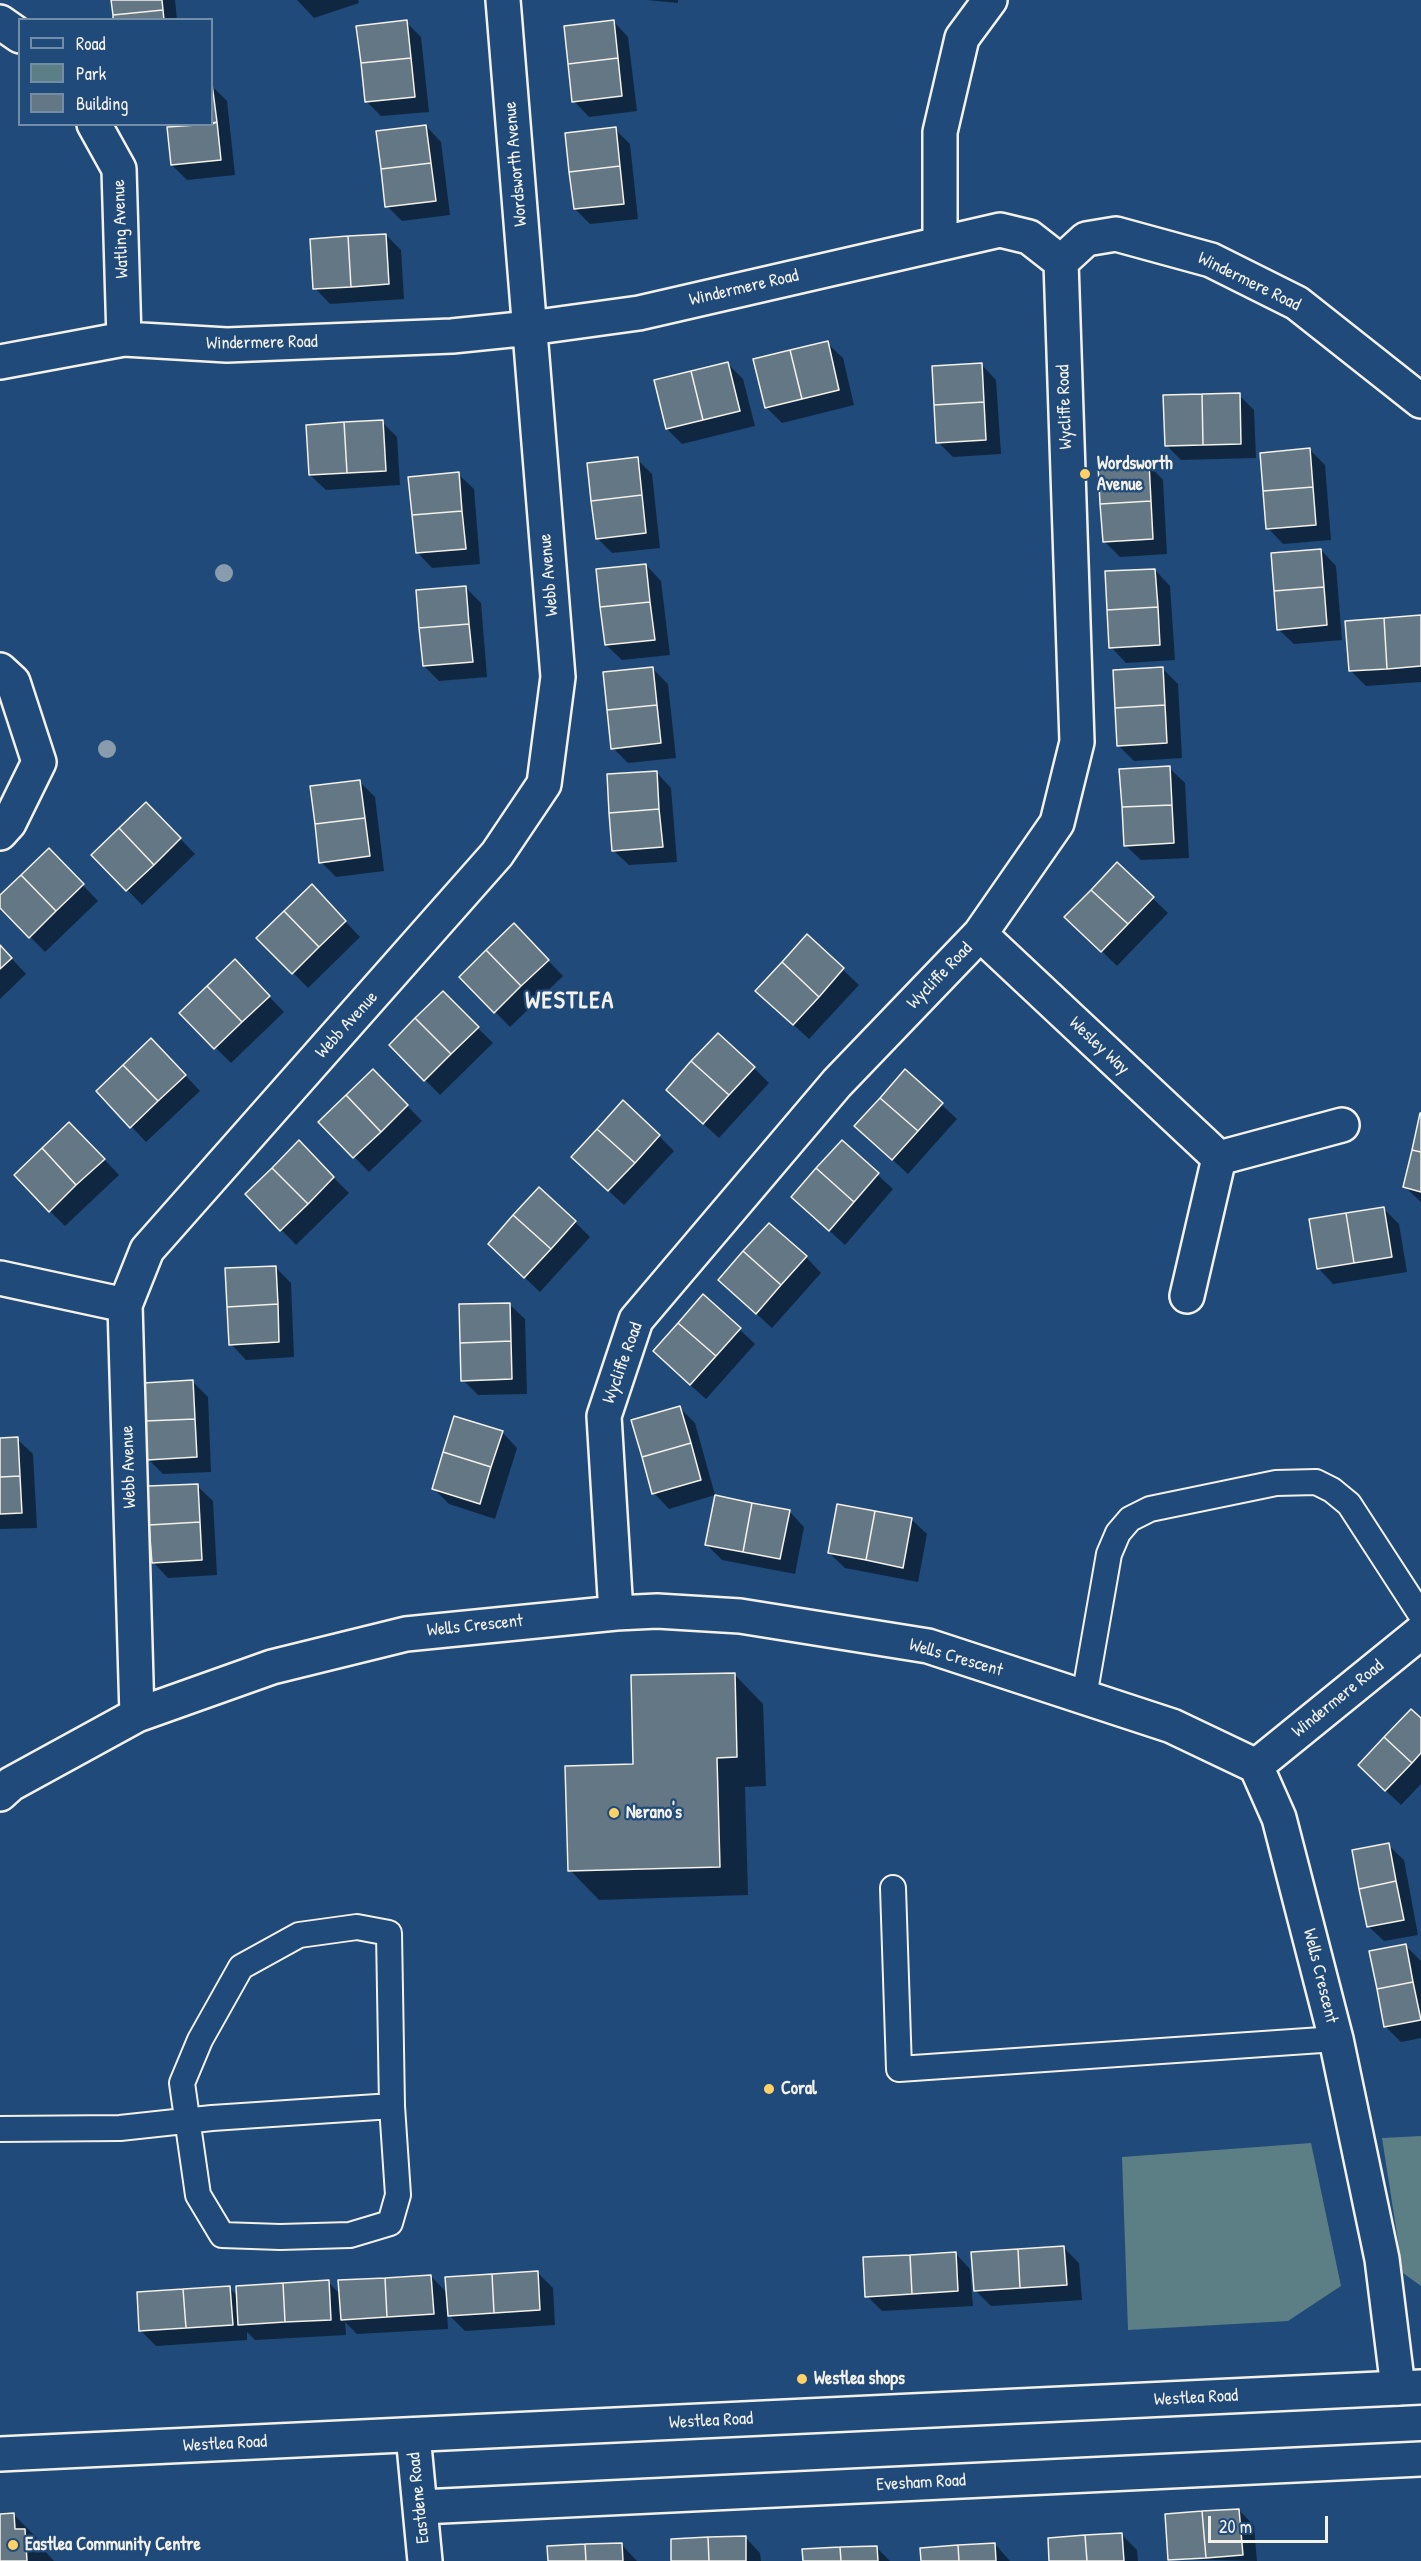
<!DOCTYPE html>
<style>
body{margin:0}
#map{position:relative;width:1421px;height:2561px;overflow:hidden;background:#1f4a7a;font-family:"Patrick Hand",sans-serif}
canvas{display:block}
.legend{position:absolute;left:18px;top:18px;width:195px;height:108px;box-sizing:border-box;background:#1f4a7a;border:2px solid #748da6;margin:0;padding:8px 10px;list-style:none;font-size:18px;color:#f4f1e8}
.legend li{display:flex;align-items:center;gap:12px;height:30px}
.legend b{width:30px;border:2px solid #748da6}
.scale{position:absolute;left:1208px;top:2516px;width:120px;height:27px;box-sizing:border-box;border:3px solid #f4f1e8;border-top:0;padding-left:8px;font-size:18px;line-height:21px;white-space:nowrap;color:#f4f1e8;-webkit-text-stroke:4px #1f4a7a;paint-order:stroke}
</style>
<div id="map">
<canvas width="1421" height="2561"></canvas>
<ul class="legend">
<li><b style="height:8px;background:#1f4a7a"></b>Road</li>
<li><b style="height:16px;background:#5b7f84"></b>Park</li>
<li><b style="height:16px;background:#647785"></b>Building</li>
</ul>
<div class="scale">20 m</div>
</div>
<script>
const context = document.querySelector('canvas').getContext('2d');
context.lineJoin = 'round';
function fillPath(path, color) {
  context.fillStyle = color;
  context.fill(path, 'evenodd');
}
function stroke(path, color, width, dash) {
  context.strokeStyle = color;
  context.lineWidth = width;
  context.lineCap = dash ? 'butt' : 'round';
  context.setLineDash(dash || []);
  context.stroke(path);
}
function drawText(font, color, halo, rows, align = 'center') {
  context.font = font + ' "Patrick Hand",sans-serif';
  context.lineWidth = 4.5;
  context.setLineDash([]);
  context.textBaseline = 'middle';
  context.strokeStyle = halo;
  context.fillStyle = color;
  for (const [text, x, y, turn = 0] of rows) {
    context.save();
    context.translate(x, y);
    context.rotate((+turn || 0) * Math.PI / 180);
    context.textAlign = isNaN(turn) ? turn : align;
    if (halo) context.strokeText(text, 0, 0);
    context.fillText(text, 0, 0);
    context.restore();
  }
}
fillPath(new Path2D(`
 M1421,2136V2286L1403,2273L1382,2138Z
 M1311,2143L1341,2286L1288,2321L1128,2330L1122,2157Z`), '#5b7f84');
fillPath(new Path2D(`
 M112,0H175L177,20H115Z
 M297,0H358L359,3L314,18Z
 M647,0H678V3Z
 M613,21L628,37L637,111L589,117L574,101Z
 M406,22L421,37L429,112L381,116L366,101Z
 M212,86L227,101L235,175L187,180L172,165L168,124H212Z
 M426,126L441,142L450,215L402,221L387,206Z
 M615,129L630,144L638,219L590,224L575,209Z
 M386,235L401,250L404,299L330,304L315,288Z
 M827,343L843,358L854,405L782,423L767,408Z
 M728,364L743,379L755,426L682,444L667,429Z
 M981,364L996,380L1001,454L953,457L938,442Z
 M1239,395L1254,410L1256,458L1181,460L1166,445Z
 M382,422L397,437L400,485L326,490L310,475Z
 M1310,450L1325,465L1331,540L1283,544L1268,528Z
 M637,459L652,474L660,548L612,553L597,538Z
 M1148,464L1163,480L1167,554L1120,557L1104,541Z
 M458,474L474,489L480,564L432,568L417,552Z
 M1321,550L1336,566L1342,640L1294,644L1278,629Z
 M646,565L661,581L670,655L622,660L606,645Z
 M1155,570L1170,586L1175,660L1126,663L1111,647Z
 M465,587L481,603L487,677L439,681L424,666Z
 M1421,617V682L1366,686L1351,671Z
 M653,669L668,684L676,758L628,763L613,748Z
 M1163,669L1178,684L1182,758L1134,761L1119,746Z
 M1169,768L1185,783L1189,858L1141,860L1125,845Z
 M656,772L671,788L677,862L629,865L613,850Z
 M360,782L375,797L384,871L336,877L321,862Z
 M161,819L195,854L142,905L94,855Z
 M49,850L98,901L45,952L0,906V897Z
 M1117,864L1168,913L1117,966L1082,932Z
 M327,902L360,937L308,988L259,938Z
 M807,936L859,985L809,1039L773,1006Z
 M529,941L563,976L510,1027L461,977Z
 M0,946L26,974L0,999Z
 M250,977L284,1012L231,1063L181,1013Z
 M443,994L493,1043L440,1095L391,1045Z
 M166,1055L200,1091L146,1142L98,1091Z
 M754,1068L769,1083L719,1138L683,1105Z
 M373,1071L422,1121L369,1172L320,1122Z
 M905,1071L957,1119L908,1174L856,1126Z
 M1421,1117V1202L1405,1187Z
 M659,1136L674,1151L624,1205L588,1172Z
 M85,1139L119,1175L65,1226L50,1211Z
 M842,1142L893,1189L845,1245L793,1197Z
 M299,1143L349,1193L296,1245L247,1194Z
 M1384,1209L1399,1224L1407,1272L1333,1284L1318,1268Z
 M575,1222L590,1237L540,1292L505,1259Z
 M806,1257L821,1273L772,1328L736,1295Z
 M275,1267L291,1283L294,1357L246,1360L231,1344Z
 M704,1296L755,1344L706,1399L670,1367Z
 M509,1304L525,1319L527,1394L478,1395L463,1380Z
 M193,1382L208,1397L211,1472L163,1474L148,1459Z
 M680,1408L695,1423L715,1495L669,1509L654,1493Z
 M502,1432L517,1448L495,1519L449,1504L433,1488Z
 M0,1439H17L33,1454L37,1528L0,1529Z
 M197,1486L213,1501L217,1575L168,1578L153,1562Z
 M789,1511L804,1527L795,1574L722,1560L707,1545Z
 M911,1519L927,1534L918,1582L845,1568L829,1553Z
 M734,1674L763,1704L766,1786L745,1787L748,1895L599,1900L570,1870L634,1766Z
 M1421,1720V1784L1401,1805L1375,1780Z
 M1388,1845L1404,1860L1418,1935L1384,1941L1368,1926Z
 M1406,1946L1421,1961V2038L1401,2042L1385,2026Z
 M1064,2248L1079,2263L1082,2300L991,2306L975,2290Z
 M955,2253L970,2269L973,2306L882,2311L867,2296Z
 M538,2273L553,2288L555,2325L465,2331L447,2313L448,2329L357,2334L345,2322L346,2335L255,2340L247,2332V2340L156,2346L141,2331L229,2288L238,2296L328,2282L340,2294L431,2276L448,2294Z
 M1239,2510L1254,2526L1257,2561L1169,2559Z
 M13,2514L43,2544V2549L54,2561H0V2515Z
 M1122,2535L1137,2550L1138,2561H1051Z
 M745,2537L760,2553L761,2561H673Z
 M621,2544L637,2561H549Z
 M995,2544L1010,2561H923Z
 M877,2548L890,2561H805Z`), '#0007');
const building = new Path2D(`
 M111,0H162L163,10L113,15Z
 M163,10L164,20H113V15Z
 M407,20L411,58L361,63L356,26Z
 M614,20L618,58L568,64L564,26Z
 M411,58L415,97L365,102L361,63Z
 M618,58L622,96L572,102L568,64Z
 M212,84L217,122L212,123Z
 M217,122L221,160L171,165L167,127L212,124Z
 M426,125L431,163L381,169L376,131Z
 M616,127L620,166L569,172L565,133Z
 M431,163L436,201L385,207L381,169Z
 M620,166L624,204L574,209L569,172Z
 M386,234L389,284L351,287L348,236Z
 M348,236L351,287L313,289L310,239Z
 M828,341L839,390L802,399L790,350Z
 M790,350L802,399L765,408L753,359Z
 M728,362L740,411L703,420L691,371Z
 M982,363L984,402L934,405L932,366Z
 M691,371L703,420L666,429L654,380Z
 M1240,393L1241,444L1203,445L1202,394Z
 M1202,394L1203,445L1165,446L1163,395Z
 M984,402L986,440L936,443L934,405Z
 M383,420L386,471L347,473L344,422Z
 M344,422L347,473L309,475L306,425Z
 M1310,448L1313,487L1263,491L1260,453Z
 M638,457L642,495L591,501L587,463Z
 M1149,463L1151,501L1100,504L1098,465Z
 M459,472L462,511L412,515L408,477Z
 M1313,487L1316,525L1266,529L1263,491Z
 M642,495L646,533L596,539L591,501Z
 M1151,501L1153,539L1103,542L1100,504Z
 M462,511L466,549L416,553L412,515Z
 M1321,549L1324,587L1274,591L1271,553Z
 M646,564L650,602L600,607L596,569Z
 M1155,569L1158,607L1107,610L1105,571Z
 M466,586L469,624L419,628L416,590Z
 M1324,587L1327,625L1277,630L1274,591Z
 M650,602L655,640L605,645L600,607Z
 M1158,607L1160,645L1109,648L1107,610Z
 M1421,615V666L1387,669L1384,618Z
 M1384,618L1387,669L1349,671L1345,621Z
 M469,624L473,662L423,666L419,628Z
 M653,667L657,705L607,710L603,672Z
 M1163,667L1165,705L1115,708L1113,670Z
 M657,705L661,743L611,749L607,710Z
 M1165,705L1167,743L1117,746L1115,708Z
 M1170,766L1172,805L1122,807L1119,769Z
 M657,771L659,809L609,813L607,774Z
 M360,780L365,818L315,824L310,786Z
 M146,802L181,838L154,865L119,828Z
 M1172,805L1174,843L1124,846L1122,807Z
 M659,809L663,847L612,851L609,813Z
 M365,818L370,856L319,863L315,824Z
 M119,828L154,865L126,891L91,855Z
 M49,848L84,884L56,911L21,875Z
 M1117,862L1154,897L1128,924L1091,890Z
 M21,875L56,911L29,938L0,908V895Z
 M312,884L346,921L319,947L284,911Z
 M1091,890L1128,924L1101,952L1064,917Z
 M284,911L319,947L292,974L256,938Z
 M514,923L549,960L521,986L486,950Z
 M807,934L844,968L819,997L782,962Z
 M0,945L12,958L0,969Z
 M486,950L521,986L494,1013L459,977Z
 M235,959L270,996L242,1022L207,986Z
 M782,962L819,997L793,1025L755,991Z
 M207,986L242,1022L214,1049L179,1013Z
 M443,991L479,1027L451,1054L415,1018Z
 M415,1018L451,1054L424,1081L389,1045Z
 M718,1033L755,1067L729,1095L691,1061Z
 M151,1038L186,1075L158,1101L123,1065Z
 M691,1061L729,1095L703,1124L666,1090Z
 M123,1065L158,1101L130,1128L96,1091Z
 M373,1069L408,1105L381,1132L346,1095Z
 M905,1069L943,1103L918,1131L880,1098Z
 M346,1095L381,1132L353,1158L318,1122Z
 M880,1098L918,1131L892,1160L854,1126Z
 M623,1100L660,1135L635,1163L597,1129Z
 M1420,1113H1421V1152L1412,1150Z
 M69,1122L105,1159L76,1185L42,1148Z
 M597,1129L635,1163L608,1191L571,1157Z
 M299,1140L334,1177L308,1204L272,1168Z
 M842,1140L879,1173L854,1202L816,1168Z
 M42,1148L76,1185L49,1212L14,1175Z
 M1412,1150L1421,1152V1192L1403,1187Z
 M272,1168L308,1204L280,1231L245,1194Z
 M816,1168L854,1202L829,1231L791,1197Z
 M539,1187L576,1221L551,1249L513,1215Z
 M1384,1207L1392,1257L1354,1263L1346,1213Z
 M1346,1213L1354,1263L1317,1269L1309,1219Z
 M513,1215L551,1249L524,1278L488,1244Z
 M769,1223L807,1256L781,1285L743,1251Z
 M743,1251L781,1285L756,1314L718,1280Z
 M276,1266L278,1304L227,1307L225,1268Z
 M703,1294L741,1328L716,1356L678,1323Z
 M510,1303L511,1341L460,1343L459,1304Z
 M278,1304L279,1342L229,1345L227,1307Z
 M678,1323L716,1356L690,1385L653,1351Z
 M511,1341L512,1379L461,1381L460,1343Z
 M193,1380L195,1419L145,1421L143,1383Z
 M680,1406L691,1443L642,1457L631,1420Z
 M454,1416L503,1431L491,1467L443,1452Z
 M195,1419L197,1457L147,1460L145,1421Z
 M18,1437L20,1476L0,1477V1438Z
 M691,1443L701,1480L652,1494L642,1457Z
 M443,1452L491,1467L480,1504L432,1489Z
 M20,1476L22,1513L0,1514V1477Z
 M198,1484L200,1522L149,1525L148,1486Z
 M715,1495L752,1503L743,1552L705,1545Z
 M752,1503L790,1510L780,1559L743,1552Z
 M837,1504L875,1511L866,1560L828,1553Z
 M875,1511L912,1518L903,1568L866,1560Z
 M200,1522L202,1560L152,1563L149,1525Z
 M735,1673L737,1757L717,1758L720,1867L568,1871L565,1766L633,1764L631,1675Z
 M1411,1709L1421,1718V1753L1412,1763L1384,1737Z
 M1384,1737L1412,1763L1385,1791L1358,1765Z
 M1389,1843L1396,1881L1359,1889L1352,1850Z
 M1396,1881L1404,1920L1367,1927L1359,1889Z
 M1406,1944L1413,1982L1377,1989L1369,1951Z
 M1413,1982L1421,2020L1384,2027L1377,1989Z
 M1064,2246L1067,2285L1020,2288L1018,2249Z
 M1018,2249L1020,2288L974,2291L971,2252Z
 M956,2252L958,2291L912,2294L910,2255Z
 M910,2255L912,2294L865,2297L863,2257Z
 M538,2271L540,2310L494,2313L492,2274Z
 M492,2274L494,2313L448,2316L445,2277Z
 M431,2275L434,2314L387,2317L385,2278Z
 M385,2278L387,2317L341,2320L338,2280Z
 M329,2280L331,2320L285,2322L283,2283Z
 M283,2283L285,2322L238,2325L236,2286Z
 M230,2286L233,2325L186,2328L183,2289Z
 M183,2289L186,2328L139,2331L137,2292Z
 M1239,2509L1243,2555L1206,2558L1202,2511Z
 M1202,2511L1206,2558L1168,2560L1165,2514Z
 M14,2513L15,2529H25L27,2561H0V2514Z
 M1122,2533L1124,2561H1087L1085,2535Z
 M1085,2535L1087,2561H1049L1048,2538Z
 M746,2536V2561H709L708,2537Z
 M708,2537L709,2561H671V2539Z
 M622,2543L623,2561H586L585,2544Z
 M995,2543L996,2561H959L958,2545Z
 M585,2544L586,2561H548L547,2546Z
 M958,2545L959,2561H921L920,2548Z
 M877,2546L878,2561H841L840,2547Z
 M840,2547L841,2561H803L802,2549Z`);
fillPath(building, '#647785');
stroke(building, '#f4f1e8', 1.5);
const lane = new Path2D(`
 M1084,1697L1109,1554L1118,1533L1130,1519L1150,1509L1276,1483L1316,1482L1332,1490L1349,1504L1421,1615
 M893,1888L899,2069L1336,2039
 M357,1927L389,1933L392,2106L398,2195L390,2223L350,2235L280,2237L222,2235L198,2195L182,2083L200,2040L241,1967L299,1935Z
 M0,2129L120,2128L212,2118L392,2106`);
const street = new Path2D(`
 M0,22L20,36
 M94,124L119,169L124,339
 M940,242V132L962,38L990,0
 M0,362L124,339L227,345L452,336L530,328L639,313L1000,230L1029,237L1061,262L1086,239L1116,234L1211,260L1297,303L1421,401
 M0,670L13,682L39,762L9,823L0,833
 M980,934L1219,1158
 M0,1278L125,1305
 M1187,1296L1219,1158L1342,1125
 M616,1613L604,1416L636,1320L837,1083L980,934L1057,823L1077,742L1061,262
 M137,1715L125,1305L147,1250L497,854L544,784L558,677L503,0
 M1256,1766L1421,1632
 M0,1794L11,1784L137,1715L272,1667L406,1634L616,1613L657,1611L740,1616L928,1646L1172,1726L1256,1766L1279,1818L1336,2039L1382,2259L1398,2388
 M413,2435L425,2561
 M421,2507L1421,2459`);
const secondary = new Path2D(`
 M0,2454L1421,2387`);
stroke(lane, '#f4f1e8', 28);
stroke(street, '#f4f1e8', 38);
stroke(secondary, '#f4f1e8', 38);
stroke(lane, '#1f4a7a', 24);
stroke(street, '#1f4a7a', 33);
stroke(secondary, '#1f4a7a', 33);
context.fillStyle = '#889cae';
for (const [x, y] of [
 [224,573],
 [107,749]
]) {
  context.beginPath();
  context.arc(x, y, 9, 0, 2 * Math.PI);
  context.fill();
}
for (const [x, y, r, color] of [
 [1085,474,6,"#ffd166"],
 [614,1813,6,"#ffd166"],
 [769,2089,6,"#ffd166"],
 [802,2379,6,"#ffd166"],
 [13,2545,6,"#ffd166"]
]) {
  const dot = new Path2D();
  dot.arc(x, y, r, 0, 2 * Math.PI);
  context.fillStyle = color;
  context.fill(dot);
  stroke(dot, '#1f4a7a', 2);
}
drawText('18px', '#f4f1e8', '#1f4a7a', [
 ["Wordsworth Avenue",516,164,-95],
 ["Watling Avenue",121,229,-92],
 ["Windermere Road",1249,282,26],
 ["Windermere Road",744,288,-13],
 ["Windermere Road",262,343,-1],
 ["Wycliffe Road",1065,407,-92],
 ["Webb Avenue",549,575,-95],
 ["Wycliffe Road",940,976,-46],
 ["Webb Avenue",347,1025,-48],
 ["Wesley Way",1099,1046,43],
 ["Wycliffe Road",623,1363,-70],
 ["Webb Avenue",129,1467,-92],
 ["Wells Crescent",475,1626,-6],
 ["Wells Crescent",956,1658,16],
 ["Windermere Road",1338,1699,-39],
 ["Wells Crescent",1320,1976,76],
 ["Westlea Road",1196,2398,-3],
 ["Westlea Road",711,2421,-3],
 ["Westlea Road",225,2444,-3],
 ["Evesham Road",921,2483,-3],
 ["Eastdene Road",419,2498,-96]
]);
drawText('bold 18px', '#f4f1e8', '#1f4a7a', [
 ["Wordsworth",1097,464],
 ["Avenue",1097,485],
 ["Nerano's",626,1813],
 ["Coral",781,2089],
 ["Westlea shops",814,2379],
 ["Eastlea Community Centre",25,2545]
], 'left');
context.letterSpacing = '1.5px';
drawText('bold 24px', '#f4f1e8', '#1f4a7a', [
 ["WESTLEA",570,1002]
]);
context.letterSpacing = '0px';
</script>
